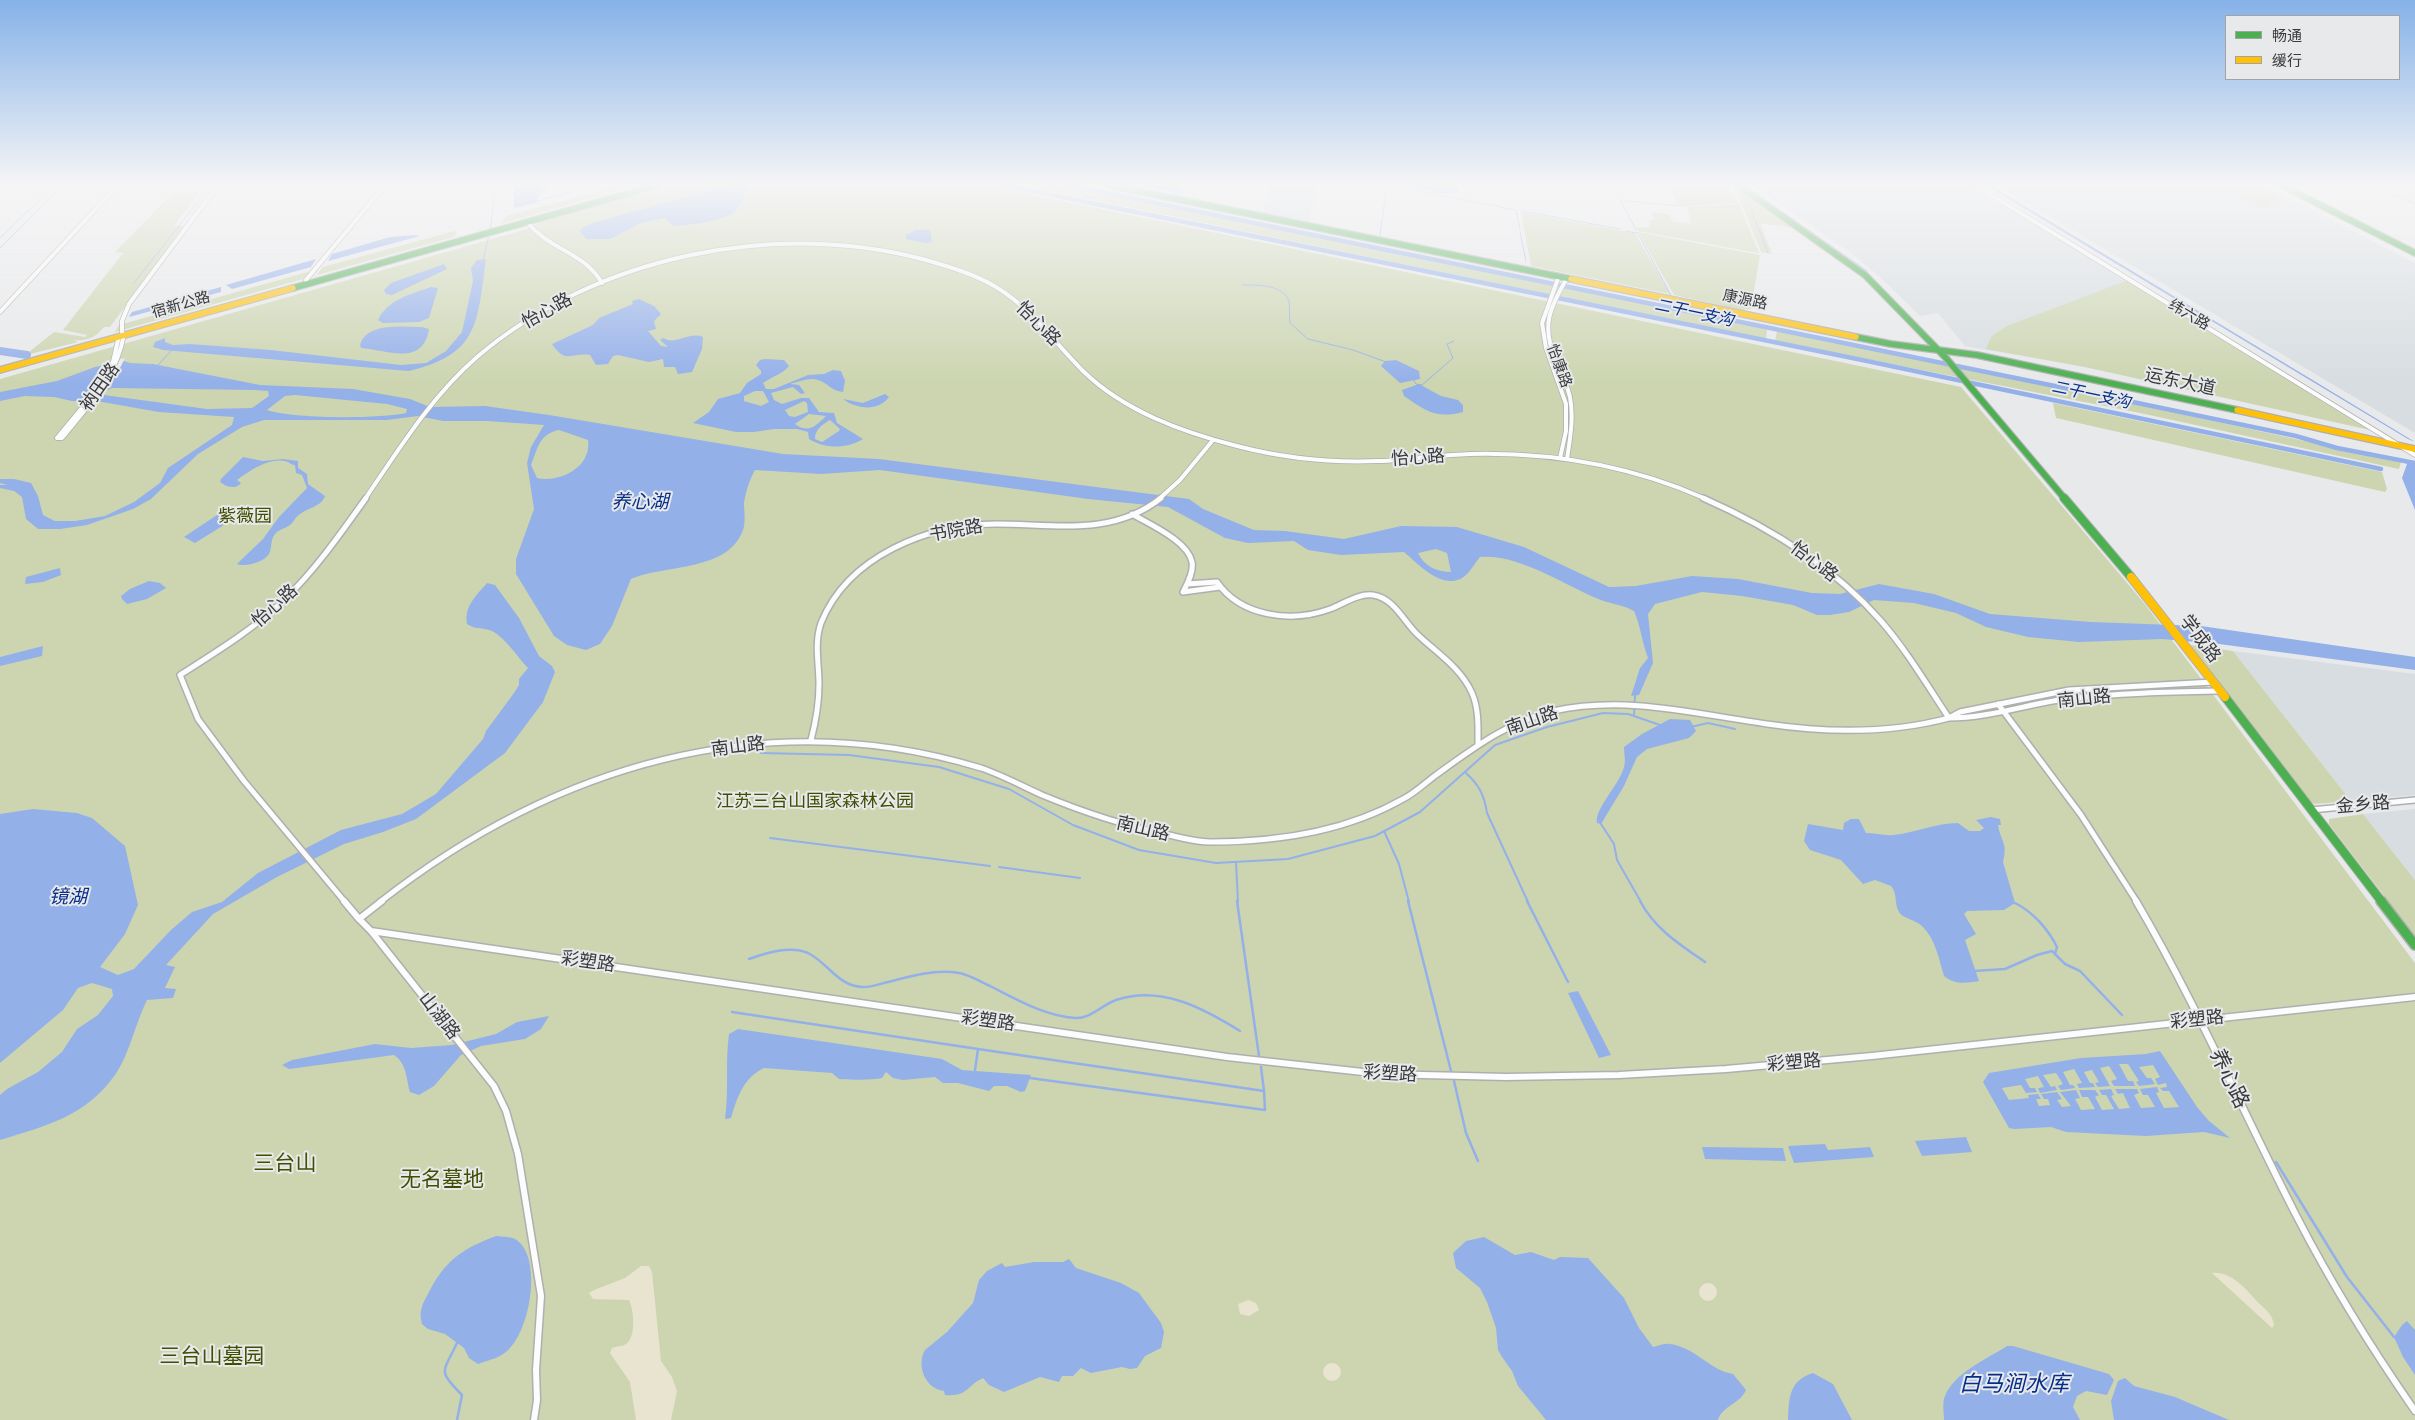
<!DOCTYPE html>
<meta charset="utf-8">
<style>
body{margin:0}
#map{position:relative;width:2415px;height:1420px;overflow:hidden;background:#e8e9ea;font-family:Figtree,"Noto Sans SC",sans-serif}
canvas{display:block}
.legend{position:absolute;left:2225px;top:15px;width:175px;height:65px;box-sizing:border-box;background:#e7e9eb;border:1px solid #a1a3a5;margin:0;padding:6px 9px;list-style:none;font-size:15px;color:#393a3b}
.legend li{display:flex;align-items:center;gap:10px;height:25px}
.legend b{width:25px;border:1px solid #a1a3a5}
</style>
<div id="map">
<canvas width="2415" height="1420"></canvas>
<ul class="legend">
<li><b style="height:6px;background:#4caf50"></b>畅通</li>
<li><b style="height:6px;background:#ffc107"></b>缓行</li>
</ul>
</div>
<script>
const context = document.querySelector('canvas').getContext('2d');
context.lineJoin = 'round';
function fillPath(path, color) {
  context.fillStyle = color;
  context.fill(path, 'evenodd');
}
function stroke(path, color, width, dash) {
  context.strokeStyle = color;
  context.lineWidth = width;
  context.lineCap = dash ? 'butt' : 'round';
  context.setLineDash(dash || []);
  context.stroke(path);
}
function drawText(font, color, halo, rows, align = 'center') {
  context.font = font + ' Figtree,"Noto Sans SC",sans-serif';
  context.lineWidth = 4;
  context.setLineDash([]);
  context.textBaseline = 'middle';
  context.strokeStyle = halo;
  context.fillStyle = color;
  for (const [text, x, y, turn = 0] of rows) {
    context.save();
    context.translate(x, y);
    context.rotate((+turn || 0) * Math.PI / 180);
    context.textAlign = isNaN(turn) ? turn : align;
    if (halo) context.strokeText(text, 0, 0);
    context.fillText(text, 0, 0);
    context.restore();
  }
}
fillPath(new Path2D(`
 M1270,185H1317L1309,223L1262,214Z
 M1752,185H1972L2375,431L2085,367L1965,346L1938,313L1920,316L1880,277L1851,253Z
 M1996,185H2263L2415,263V433Z
 M2233,651L2415,674V795L2351,801Z
 M2415,809V880L2363,814Z`), '#d7dde1');
fillPath(new Path2D(`
 M621,185H639L500,224L507,216Z
 M668,185H985L1961,387L2144,603L2415,963V1420H0V379L534,227L538,221Z
 M1021,185H1061L1767,329L1766,339Z
 M1672,185H1728L1738,203L1679,207Z
 M1731,185H1735L1797,228L1760,223L1772,254L1761,252L1737,193Z
 M2217,185H2254L2282,199L2261,208Z
 M176,190L200,191L174,226H185L110,327H104C95,338 87,341 73,340L78,342L30,354L29,352L54,332L85,337L87,335L63,330L123,253L115,252Z
 M1739,204L1759,253L1638,231L1636,227H1650L1649,220H1654L1652,212L1669,214L1673,222L1691,224L1687,207Z
 M1521,212L1635,233L1670,294L1531,266Z
 M454,231L457,232L454,237L317,275L323,267Z
 M1638,232L1760,255L1751,309L1742,310L1674,295Z
 M311,271L303,279L115,332L119,325Z
 M2128,280L2375,431L2085,367L1986,349L1992,336L2007,326Z
 M1777,331L2103,397L2401,462L2399,469L2140,413L1775,341Z
 M2053,403L2382,472L2387,489L2385,492L2056,418Z
 M2190,645L2233,651L2351,801L2315,804L2308,800Z
 M2363,814L2415,880V936L2329,824V819Z`), '#ccd5b0');
fillPath(new Path2D(`
 M641,1266H649L652,1272L661,1361L672,1377L677,1391L671,1420H636L630,1382L610,1353L612,1348C616,1346 624,1347 627,1343C636,1336 634,1310 629,1300L593,1299L589,1293L594,1290L625,1278Z
 M2212,1273C2230,1271 2244,1287 2254,1298C2262,1308 2272,1311 2274,1325L2272,1328Z
 M1699 1292a9 9 0 1 1 18 0a9 9 0 1 1-18 0Z
 M1248,1300L1256,1303L1259,1310L1249,1316L1240,1314L1238,1304Z
 M1323 1372a9 9 0 1 1 18 0a9 9 0 1 1-18 0Z`), '#e9e4d0');
fillPath(new Path2D(`
 M514,185H549L539,194L537,203L514,208Z
 M728,185H749C745,194 741,209 731,214C716,222 689,225 673,226L665,218L641,223L610,239H586L580,231L582,228L593,223Z
 M1137,185H1179L1184,192L1179,194Z
 M1398,185H1460L1458,192L1445,194Z
 M1985,185H1990L2415,442L2408,439Z
 M916,230H930L932,242L926,243L906,239V235Z
 M414,235L420,236L328,261L332,254L390,237Z
 M316,259L311,267L232,289L226,285Z
 M486,259C477,322 480,354 409,371L163,350L153,347L155,342L165,338V342L173,345L190,344L271,350L401,365L426,363L446,351L462,332L473,281L471,268L477,260Z
 M444,264L447,269L392,295L386,294L384,290L391,283Z
 M221,287V292L129,317L132,312Z
 M431,287L438,288L429,318L419,322L383,323L378,320C387,300 411,294 431,287Z
 M639,299L654,306L661,314L654,321L656,329L648,331L661,346L668,347L660,340L663,338C676,346 689,331 703,337L702,349L692,372L678,374L675,367H664L663,359L649,362L618,355L613,356L608,364L596,365L590,355C571,352 566,365 552,344L593,325L599,318L633,304L632,301Z
 M422,327L429,329C423,367 387,350 361,348L360,345C367,322 402,327 422,327Z
 M765,359L784,360L789,366C783,374 771,377 763,383L766,389H774L808,375L824,374L833,370L841,371L845,381L843,392C831,391 828,383 818,380C810,377 798,382 790,384L799,385L805,393L801,394L793,387L771,393L774,400L782,404L801,398H809L819,412L834,413L837,423L863,439C847,449 825,449 809,439L808,432L797,429H774L754,432H736L693,423L709,412L718,399L740,393L747,383L761,374V371L756,365L760,360ZM755,391H763L769,402L761,406L744,401V396ZM804,401L807,403L808,412L795,417L789,416L785,410ZM809,414L826,416C816,426 808,434 795,424ZM830,420L840,429L839,431L822,442L815,439C815,429 822,425 830,420Z
 M1396,360L1419,371L1420,379L1400,383L1381,366L1385,361Z
 M124,361L130,363L153,364L260,385L353,389L410,399L430,407L485,406L549,415L783,454L879,459L1189,499L1203,509L1254,530L1285,531L1344,539L1401,526L1457,527L1524,547L1609,587L1636,586L1692,576L1738,579L1812,593L1840,594L1879,584L1934,594L1990,614L2091,622L2201,626L2415,657V670L2219,644L2162,639L2079,642L2028,637L1986,627L1956,613L1914,603L1874,600L1849,612L1830,615H1817L1793,605L1742,596L1702,592L1655,604L1648,614L1653,663L1639,695L1631,696L1640,668L1648,658C1642,643 1641,627 1634,611C1623,605 1612,604 1601,600C1566,586 1518,553 1480,557C1475,563 1469,574 1462,578C1442,590 1418,564 1404,552L1341,555L1308,550L1294,541L1248,543L1225,538L1168,507L1088,499L880,470L821,474L755,470C749,481 746,491 744,503C744,512 746,522 743,530C728,572 666,564 631,579L612,626L600,644L586,650L567,645L554,636L516,574V559L534,509L527,463L531,447L544,425L487,421H443L418,416L387,420H264L242,427L198,454L151,499L133,509L87,525L60,529H38L26,519L22,497L14,491L0,488V485H7L0,483V479H14L31,483L38,496L43,515L55,521H75L105,516L134,502L160,483L168,468L232,425L234,417L159,412L102,402L72,401L54,397L25,396L0,401V392L57,381L95,367ZM112,388L255,390L268,391L269,396L252,408L207,409L104,395L103,392ZM295,395L387,404L407,409L406,413C378,419 294,419 267,410L285,396ZM559,430L588,440C592,467 560,483 537,478L531,465C538,448 539,434 559,430ZM1436,549L1447,553L1451,572C1437,572 1424,566 1418,553Z
 M1419,384L1441,396L1458,400L1463,405V412C1436,419 1426,411 1404,396L1402,390Z
 M885,394L889,397C878,412 856,409 843,399L863,403Z
 M243,457L263,461L283,459L298,461V468L307,474L308,484L325,496C322,506 308,508 300,514C295,517 294,522 290,525C286,528 281,529 277,532C269,539 273,546 269,554C263,563 245,567 237,564L239,562L263,539L279,517L307,488L302,475L296,473L295,465C292,465 290,463 288,462C270,456 250,471 237,480L241,483C235,490 227,487 220,482L221,479Z
 M2401,459L2415,463V510L2402,478L2407,464Z
 M220,513L232,520L195,543L184,537Z
 M60,568L61,575L43,582L25,584L26,577Z
 M149,581L160,583L166,588L147,599L127,604L122,599L121,596L130,589Z
 M487,583L495,585L519,618L539,656L552,666L555,672L543,702L505,753L416,819L383,832L344,844L277,877L213,914L166,965L175,967L165,988L176,989L173,998L147,1000C135,1024 130,1053 115,1075C86,1116 46,1126 0,1140V1095L7,1089L38,1072L62,1052L77,1029L98,1015L113,996L112,989L92,983L78,988L63,1010L0,1063V814L33,809L77,813L92,818L125,846L138,905L125,934L100,967L118,975L134,969L171,930L192,912L222,902L258,873L341,830L402,814L436,794L483,739L486,731L514,693L519,685V679L528,668C519,659 502,633 489,630C480,627 476,630 467,624C464,606 476,596 487,583Z
 M43,646L42,656L0,666V657Z
 M1670,719L1690,720L1696,731L1689,738L1647,749L1637,757L1624,786L1601,824L1597,823C1594,809 1620,784 1624,767C1626,761 1624,754 1624,747L1642,734Z
 M1991,817L2000,819L2001,825H1998C2001,843 2008,842 2003,862L2015,903L2004,910L1967,911L1964,914L1976,934L1965,940L1979,981C1966,983 1955,985 1944,976C1939,959 1935,938 1922,926C1916,920 1902,918 1899,912C1894,904 1898,894 1891,886L1875,880L1863,884L1841,860L1810,850L1804,841L1808,824L1843,830L1844,823L1851,819H1859L1866,833C1875,833 1884,836 1893,835C1915,833 1936,823 1958,823L1969,831H1980L1984,828L1976,820Z
 M1578,991L1611,1055L1599,1058L1568,993Z
 M549,1016L541,1029L525,1039L481,1046L461,1055L434,1086L419,1095L410,1092C406,1078 407,1064 394,1055L289,1069L282,1065L292,1060L375,1044L411,1048L452,1045L496,1034L517,1022Z
 M738,1029L942,1059L962,1070L1031,1075L1025,1091L1021,1092L1007,1086H994L989,1091L958,1083H943L935,1077L903,1080L893,1078L886,1072L882,1078C873,1080 850,1080 839,1079L832,1073L764,1068C743,1078 737,1098 731,1118L725,1119C729,1090 725,1062 729,1034Z
 M2160,1051L2197,1107L2209,1121L2230,1138L2204,1132L2146,1136L2066,1132L2051,1127L2014,1129L2009,1128L1983,1082L1989,1073L2081,1058L2146,1054ZM2119,1064H2128L2139,1081L2136,1082L2139,1086L2155,1084L2151,1078H2147L2139,1067L2153,1065L2160,1077L2155,1079L2158,1085L2166,1083L2167,1087L2160,1088L2163,1091H2169L2179,1107L2164,1108L2156,1093L2159,1092L2157,1087L2140,1089L2143,1095H2148L2155,1107L2141,1108L2134,1095L2139,1093L2137,1089H2115L2118,1094L2123,1093L2130,1108L2119,1109L2111,1096L2114,1095L2111,1089L2099,1090L2102,1095H2106L2114,1109L2102,1110L2095,1097L2099,1095L2095,1090H2079L2082,1097H2088L2095,1109L2081,1110L2075,1099L2080,1098L2076,1090L2060,1092L2071,1106L2062,1107L2057,1100L2062,1099L2057,1092L2041,1094L2044,1099H2048L2050,1105L2039,1106L2036,1099H2041L2038,1094L2028,1095L2029,1098L2009,1100L2002,1088L2021,1085L2026,1093L2037,1092L2035,1088H2030L2025,1079L2038,1076L2044,1087L2038,1088L2040,1093L2057,1090L2055,1086L2051,1087L2043,1075L2056,1073L2063,1084L2058,1086L2061,1090L2075,1088L2073,1085H2070L2063,1072L2074,1069L2082,1083L2077,1084L2079,1088L2095,1087L2093,1083H2090L2084,1072L2092,1070L2099,1082L2095,1083L2098,1087L2110,1086L2100,1068L2109,1066L2117,1079L2111,1081L2114,1086H2135L2133,1081H2128Z
 M1966,1137L1972,1152L1922,1156L1915,1141Z
 M1825,1144L1828,1150L1870,1147L1874,1157L1794,1163L1788,1146Z
 M1702,1147L1783,1148L1786,1161L1705,1159Z
 M496,1236C503,1237 513,1236 518,1241C542,1261 530,1329 509,1349C501,1358 489,1360 478,1364L469,1358L464,1348L445,1334L428,1329L422,1324C418,1311 423,1303 429,1292C445,1260 464,1248 496,1236Z
 M1484,1237L1515,1255L1531,1252L1554,1260L1560,1257L1588,1258L1624,1298L1639,1328L1653,1347C1659,1346 1663,1343 1669,1344C1694,1346 1709,1370 1733,1374L1746,1390C1740,1404 1722,1406 1718,1420H1546L1518,1386L1512,1371L1502,1357L1498,1350L1496,1328L1487,1302L1480,1288L1456,1268L1453,1253L1466,1241Z
 M1069,1259L1076,1268L1121,1283L1139,1293L1161,1323L1164,1332L1161,1348L1145,1356L1137,1368L1130,1369L1122,1367L1091,1373L1081,1368L1073,1376H1062L1059,1382L1040,1377L1004,1392L989,1385L983,1378C966,1386 968,1397 945,1395L944,1391C925,1389 916,1365 925,1350L947,1332L973,1303L979,1280L987,1271L1002,1263L1005,1267L1034,1262H1063Z
 M2407,1321L2415,1330V1375L2403,1357L2394,1337L2402,1325Z
 M2007,1346H2013L2109,1374L2114,1380L2107,1395L2086,1391L2077,1396L2073,1407L2080,1420H1944C1944,1413 1942,1402 1945,1396C1954,1373 1987,1359 2007,1346Z
 M1813,1373L1833,1384L1852,1420H1788C1789,1397 1789,1381 1813,1373Z
 M2125,1378L2134,1386L2175,1397L2229,1420H2114L2111,1401L2118,1381Z`), '#94b0e9');
fillPath(new Path2D(`
 M125,358L117,374L94,403H82L104,375L112,361Z`), '#e8e9ea');
stroke(new Path2D(`
 M1189,185L1198,201
 M1388,185L1516,210L1520,229
 M1612,185L1636,230
 M1744,185L1867,271
 M2374,185L2415,204
 M1745,194L1768,253
 M1620,200L1678,206L1671,185
 M537,201L602,185
 M1522,211L1620,229
 M490,231L496,185
 M1626,231L1637,233
 M1520,232L1526,261
 M1637,232L1672,297
 M1380,235L1387,185
 M0,238L55,185
 M0,248L63,185
 M483,260L489,235
 M134,283L211,185
 M1242,285C1257,285 1284,284 1289,302C1290,309 1289,316 1290,323L1308,339L1353,350L1386,362
 M1674,302L1676,308
 M158,365L172,350
 M1413,379L1416,384L1422,385L1453,358L1447,344L1454,341`), '#94b0e9', 1);
stroke(new Path2D(`
 M1634,716L1635,696
 M1691,727L1708,723L1735,729
 M761,753L849,755L939,767L1009,789L1073,825L1139,850L1216,863L1288,859L1375,836L1420,812L1495,745L1547,727L1603,713L1628,714L1660,725
 M1465,772C1479,785 1484,794 1487,813L1528,902
 M1601,824L1614,844L1617,860L1641,902
 M1384,831L1399,864L1409,902
 M770,838L990,866
 M1236,862L1238,902
 M999,867L1080,878`), '#94b0e9', 2);
stroke(new Path2D(`
 M1237,901L1259,1056
 M1408,901L1451,1071
 M1527,901L1568,982
 M1640,901C1655,929 1679,944 1705,962
 M2015,903C2033,912 2048,929 2057,947L2055,954
 M749,959C766,953 790,945 808,953C828,963 838,986 862,987C870,988 879,984 888,982C910,976 935,969 959,973C970,975 979,981 990,986C1016,999 1045,1016 1075,1018C1090,1019 1102,1005 1116,1000C1161,985 1203,1008 1240,1031
 M1974,971L2005,969L2037,955L2052,951L2065,964L2080,971L2122,1015
 M732,1012L978,1049
 M1261,1067L1264,1091
 M975,1070L978,1049L1264,1091L1265,1110L1030,1078
 M1454,1081L1466,1133L1478,1161
 M2276,1162L2347,1277L2394,1337
 M457,1343C443,1373 437,1370 462,1395L457,1420`), '#94b0e9', 2.5);
stroke(new Path2D(`
 M1003,185L1867,361L2381,469
 M1068,185L2104,396L2296,436L2337,448L2415,463`), '#94b0e9', 4.5);
stroke(new Path2D(`
 M0,351L27,355`), '#94b0e9', 8);
const streetFar2 = new Path2D(`
 M1975,185L2415,455
 M527,222C551,251 584,252 602,283
 M1559,276L1542,323L1546,348L1566,404V431L1560,458
 M1567,278C1549,310 1541,326 1556,361C1562,373 1567,385 1570,397C1574,418 1570,439 1567,459
 M306,280L385,185
 M0,312L118,185
 M122,332V321L129,304L218,185
 M94,393L112,366L119,336
 M57,438H62C88,406 117,377 124,334
 M57,438L81,409
 M365,499C399,449 431,397 477,357C595,256 777,219 926,260C950,267 974,274 996,287C1031,308 1054,342 1083,371C1124,411 1182,432 1237,446C1283,458 1332,463 1379,461C1410,460 1440,455 1470,454C1550,452 1632,466 1706,499
 M1159,499L1180,480L1213,440`);
const streetFar1 = new Path2D(`
 M1132,514C1149,524 1188,541 1192,562C1194,572 1187,584 1183,592
 M1187,584L1217,582C1241,617 1292,623 1330,609C1343,604 1359,593 1373,595C1394,598 1404,622 1418,635C1437,653 1461,668 1472,693C1479,709 1478,727 1478,745
 M1183,592L1220,587
 M2213,682L2069,690L1960,712L1949,718C1989,718 2027,704 2066,699C2117,693 2169,692 2220,691
 M1998,704L2081,815L2137,902
 M811,740C816,721 819,703 819,684C819,664 814,643 821,623C848,556 928,524 996,524C1054,524 1112,537 1161,498
 M2311,810L2415,800
 M345,902L244,781L198,719L180,675C216,652 254,629 285,599C316,569 341,533 366,498
 M380,902C554,766 764,702 981,768C1002,775 1022,786 1042,795C1083,812 1125,826 1169,835C1182,838 1196,842 1210,842C1275,842 1345,832 1403,799C1415,793 1425,783 1436,775C1472,749 1509,721 1553,711C1626,695 1695,714 1767,724C1828,733 1889,734 1949,718C1927,685 1907,651 1881,621C1833,566 1769,527 1703,498`);
const street = new Path2D(`
 M344,901L359,919
 M2136,901C2196,1003 2243,1112 2297,1217C2332,1285 2372,1349 2415,1411
 M359,919L371,931L494,1086L506,1111L518,1154L541,1296L536,1370L537,1400L534,1420
 M359,919L382,901
 M371,931L1227,1057L1381,1074L1506,1077L1619,1075L1726,1069L1872,1056L2415,997`);
const fastFar2 = new Path2D(`
 M1107,185L1571,279
 M1738,185L1865,275L1946,358L2065,499
 M2281,185L2415,253
 M293,288L658,185
 M1856,337L1891,344L1977,355L2237,410`);
const fastFar1 = new Path2D(`
 M2064,498L2131,577
 M2225,697L2382,902`);
const fast = new Path2D(`
 M2381,901L2415,945`);
const slowFar1 = new Path2D(`
 M1571,279L1856,337
 M0,370L293,288
 M2237,410L2415,449`);
const slow = new Path2D(`
 M2131,577L2225,697`);
stroke(streetFar2, '#aeafb0', 5.5);
stroke(streetFar1, '#aeafb0', 8);
stroke(street, '#aeafb0', 9);
stroke(fastFar2, '#aeafb0', 8);
stroke(fastFar1, '#aeafb0', 10);
stroke(fast, '#aeafb0', 12);
stroke(slowFar1, '#aeafb0', 8);
stroke(slow, '#aeafb0', 10);
stroke(streetFar2, '#fcfcfc', 4);
stroke(streetFar1, '#fcfcfc', 5);
stroke(street, '#fcfcfc', 6);
stroke(fastFar2, '#4caf50', 5.5);
stroke(fastFar1, '#4caf50', 8);
stroke(fast, '#4caf50', 9);
stroke(slowFar1, '#ffc107', 5.5);
stroke(slow, '#ffc107', 8);
const sky = context.createLinearGradient(0, 0, 0, 383);
sky.addColorStop(0, '#86b2e8');
sky.addColorStop(0.48, '#f5f5f6');
sky.addColorStop(1, '#f5f5f600');
context.fillStyle = sky;
context.fillRect(0, 0, 2415, 383);
drawText('15px', '#393a3b', '#e7e9eb', [
 ["康源路",1745,300,12],
 ["宿新公路",181,305,-16],
 ["纬六路",2189,315,31],
 ["怡康路",1559,366,70]
]);
drawText('italic 16px', '#072e8a', '#e7e9eb', [
 ["二干一支沟",1694,313,12],
 ["二干一支沟",2091,395,12]
]);
drawText('18px', '#393a3b', '#e7e9eb', [
 ["怡心路",547,311,-29],
 ["怡心路",1038,324,45],
 ["运东大道",2180,382,12],
 ["衲田路",100,387,-55],
 ["怡心路",1418,458,-4],
 ["书院路",956,531,-10],
 ["怡心路",1814,562,37],
 ["怡心路",275,606,-42],
 ["学成路",2200,639,53],
 ["南山路",2084,699,-6],
 ["南山路",1532,721,-19],
 ["南山路",738,747,-7],
 ["金乡路",2363,805,-5],
 ["南山路",1143,829,13],
 ["彩塑路",588,962,8],
 ["山湖路",439,1016,52],
 ["彩塑路",2197,1020,-6],
 ["彩塑路",988,1021,8],
 ["彩塑路",1794,1063,-5],
 ["彩塑路",1390,1074,3]
]);
drawText('18px', '#424e00', '#e7e9eb', [
 ["紫薇园",245,517],
 ["江苏三台山国家森林公园",815,802]
]);
drawText('italic 19px', '#072e8a', '#e7e9eb', [
 ["养心湖",640,502],
 ["镜湖",68,897]
]);
drawText('21px', '#393a3b', '#e7e9eb', [
 ["养心路",2229,1079,64]
]);
drawText('21px', '#424e00', '#e7e9eb', [
 ["三台山",285,1164],
 ["无名墓地",442,1180],
 ["三台山墓园",212,1357]
]);
drawText('italic 22px', '#072e8a', '#e7e9eb', [
 ["白马涧水库",2014,1385]
]);
</script>
